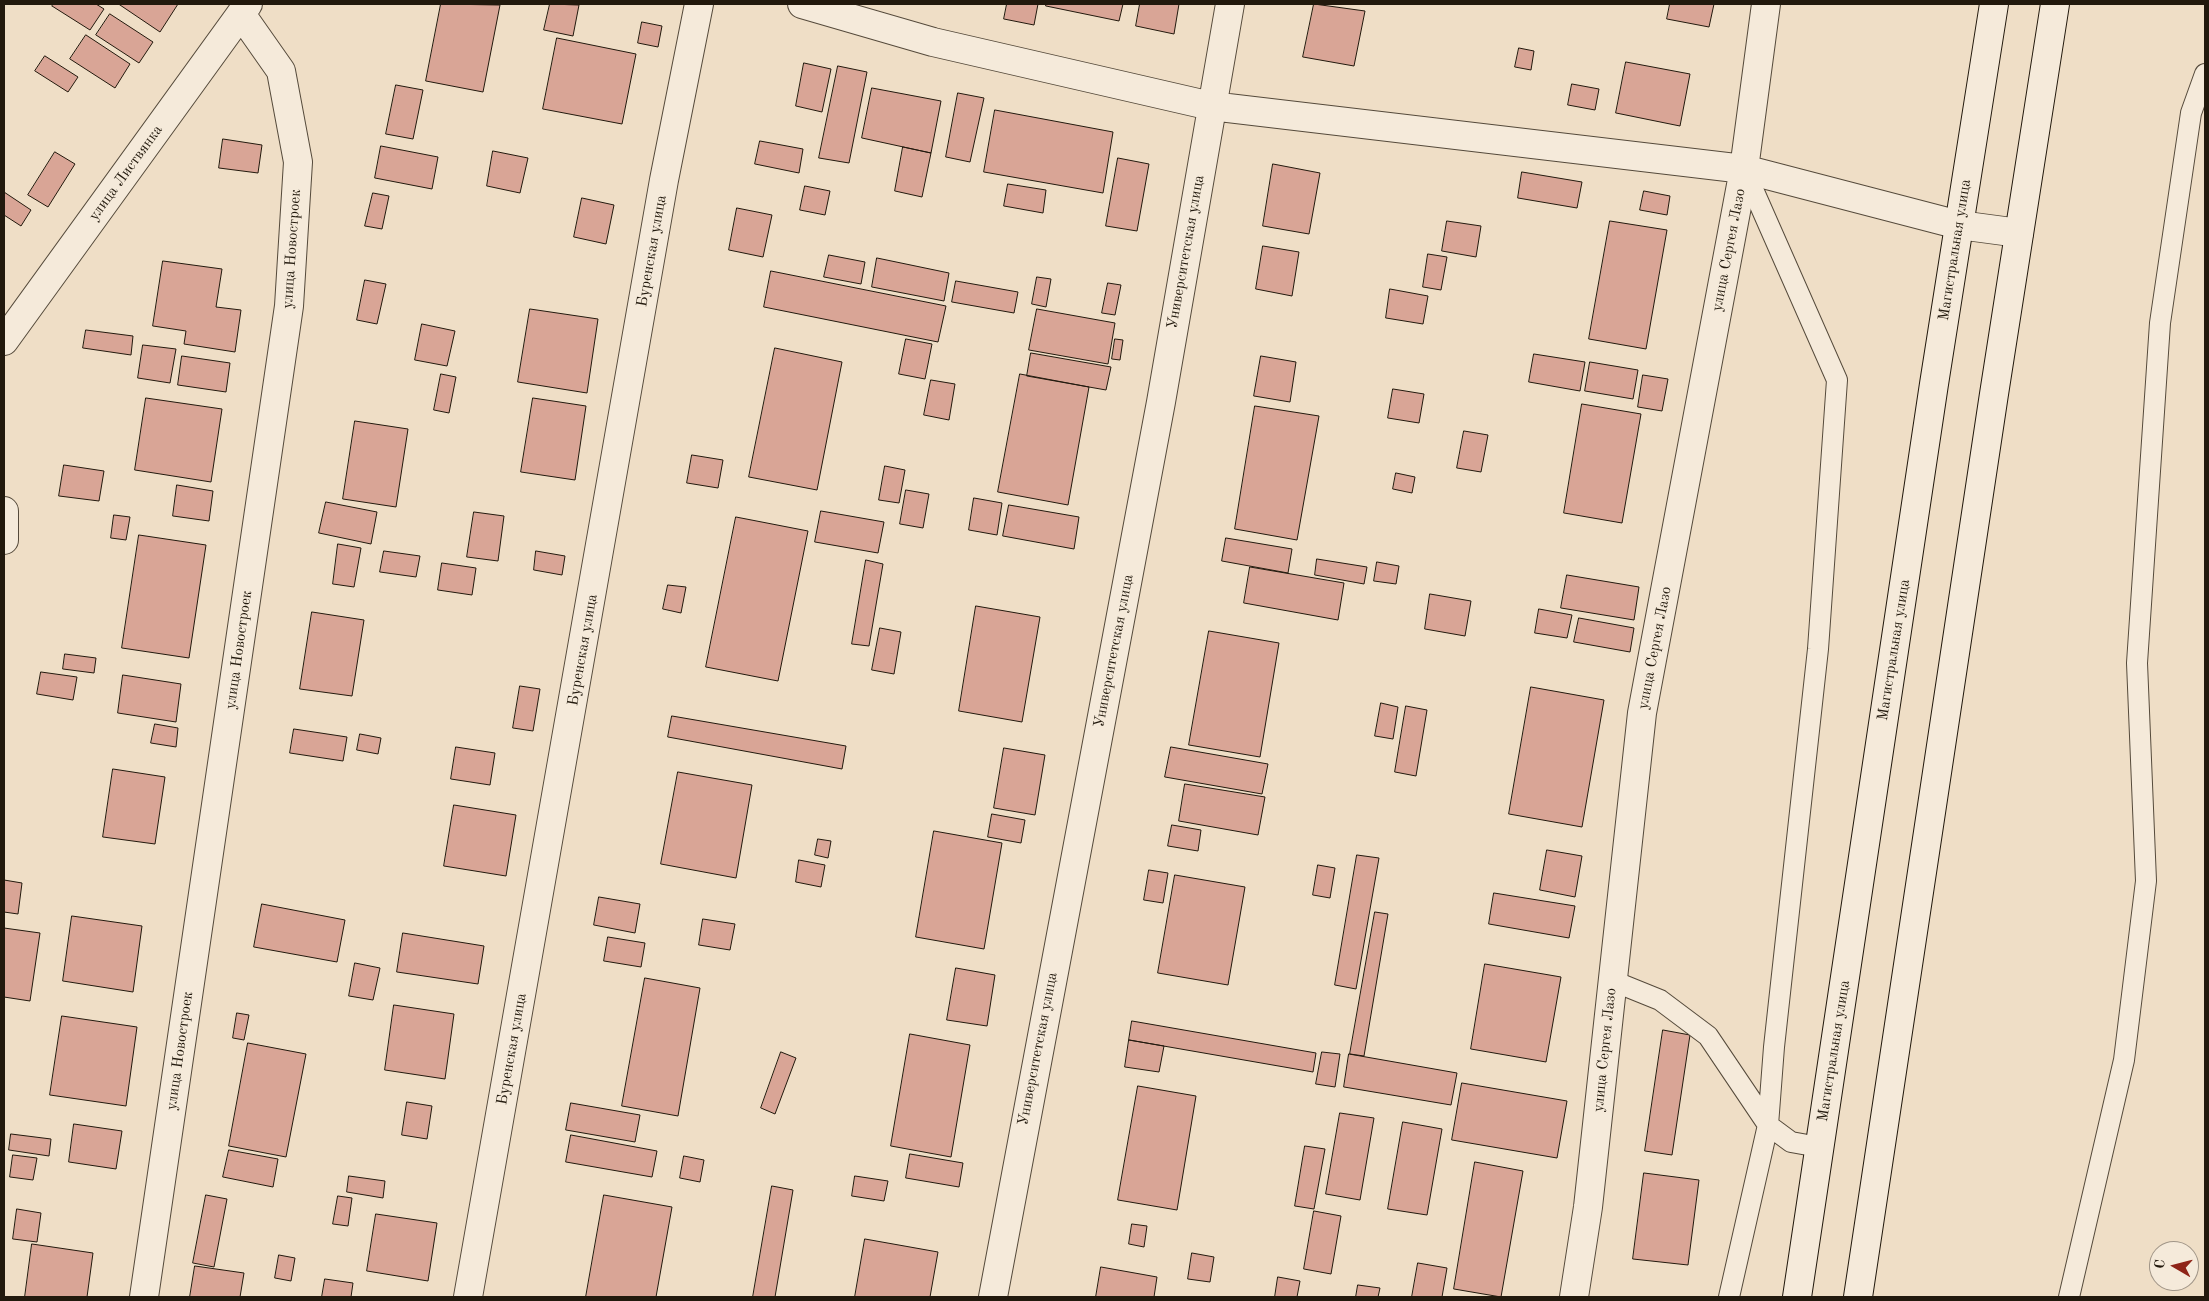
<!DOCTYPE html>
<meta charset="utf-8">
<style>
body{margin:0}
#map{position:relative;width:2209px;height:1301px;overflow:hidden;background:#efdec6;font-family:"Old Standard TT",serif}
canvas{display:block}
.frame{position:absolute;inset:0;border:5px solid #22190d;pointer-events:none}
.north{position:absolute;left:2149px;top:1241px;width:50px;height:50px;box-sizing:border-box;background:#f5eada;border:1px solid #a19688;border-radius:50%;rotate:278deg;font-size:14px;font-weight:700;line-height:20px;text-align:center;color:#22190d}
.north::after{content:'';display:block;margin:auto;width:18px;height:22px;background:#8f2418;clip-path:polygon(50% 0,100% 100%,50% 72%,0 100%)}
</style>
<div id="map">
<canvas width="2209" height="1301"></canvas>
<div class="frame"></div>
<div class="north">С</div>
</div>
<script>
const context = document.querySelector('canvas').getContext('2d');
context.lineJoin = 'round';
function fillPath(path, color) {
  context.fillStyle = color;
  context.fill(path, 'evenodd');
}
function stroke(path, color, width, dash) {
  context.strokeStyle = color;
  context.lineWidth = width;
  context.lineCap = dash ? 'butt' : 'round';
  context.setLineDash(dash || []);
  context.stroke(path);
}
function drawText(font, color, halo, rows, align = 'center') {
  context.font = font + ' "Old Standard TT",serif';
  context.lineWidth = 4;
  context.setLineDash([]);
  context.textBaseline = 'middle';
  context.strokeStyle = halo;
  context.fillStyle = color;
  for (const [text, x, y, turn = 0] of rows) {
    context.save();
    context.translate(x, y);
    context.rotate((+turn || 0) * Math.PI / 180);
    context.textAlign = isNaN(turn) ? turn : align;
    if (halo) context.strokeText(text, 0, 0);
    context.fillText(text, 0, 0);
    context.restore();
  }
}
const building = new Path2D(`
 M54,4H96L104,9L90,30L52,6Z
 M121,4H178L160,32L120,5Z
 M441,4L500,5L483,92L426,81Z
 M550,4L579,5L573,36L544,30Z
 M1007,4H1038L1034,25L1004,19Z
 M1046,4H1123L1119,21L1046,6Z
 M1140,4H1179L1174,34L1136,26Z
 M1314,4L1365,11L1354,66L1303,57Z
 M1670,4H1714L1709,27L1667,19Z
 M110,14L153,42L139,63L96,35Z
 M642,22L662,26L658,47L638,43Z
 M86,35L130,64L115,88L70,59Z
 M557,38L636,54L622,124L543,109Z
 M1519,48L1534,51L1531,70L1515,67Z
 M45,56L78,77L68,92L35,71Z
 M1626,62L1690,74L1680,126L1616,113Z
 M804,63L831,69L822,112L796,106Z
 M838,66L867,72L849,163L819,158Z
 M1572,84L1599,89L1595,110L1568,105Z
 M396,85L423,90L413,139L386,134Z
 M872,88L941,101L931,153L862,138Z
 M958,93L984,98L970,162L946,157Z
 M995,110L1113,132L1103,193L984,172Z
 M223,139L262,145L258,173L219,168Z
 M760,141L803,149L799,173L755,164Z
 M381,146L438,157L432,189L375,178Z
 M903,147L931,153L922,197L895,191Z
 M493,151L528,158L520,193L487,186Z
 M55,152L75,164L48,207L28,195Z
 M1118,158L1149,164L1137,231L1106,226Z
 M1273,164L1320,173L1309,234L1263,226Z
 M1522,172L1582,182L1577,208L1518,198Z
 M1008,184L1046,190L1043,213L1004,206Z
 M805,186L830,191L825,215L800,210Z
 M1644,191L1670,196L1667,215L1640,210Z
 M4,192L31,210L21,226L4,215Z
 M373,193L389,196L382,229L365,226Z
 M582,198L614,205L606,244L574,237Z
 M737,208L772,215L763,257L729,250Z
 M1447,221L1481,226L1476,257L1442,251Z
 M1610,221L1667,230L1646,349L1589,339Z
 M1263,246L1299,252L1292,296L1256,289Z
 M1428,254L1447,257L1441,290L1423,287Z
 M829,255L865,262L861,284L824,277Z
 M877,258L949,273L944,301L872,287Z
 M163,261L222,269L216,307L241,310L235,352L184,344L186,331L153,326Z
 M771,271L946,306L938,342L764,307Z
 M1037,277L1051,279L1046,307L1032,304Z
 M365,280L386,284L377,324L357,320Z
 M956,281L1018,292L1014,313L952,302Z
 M1108,283L1121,285L1115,315L1102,313Z
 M1390,289L1428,296L1423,324L1386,318Z
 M530,309L598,319L587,393L518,382Z
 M1037,309L1115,323L1108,364L1029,350Z
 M422,324L455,331L447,366L415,360Z
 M86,330L133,336L131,355L83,348Z
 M906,339L932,344L925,379L899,374Z
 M1115,339L1123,340L1120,360L1112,359Z
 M143,345L176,349L170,383L138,378Z
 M775,348L842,362L817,490L749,477Z
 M1031,353L1111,367L1106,390L1027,376Z
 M1534,354L1585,362L1580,391L1529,382Z
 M182,356L230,363L226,392L178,385Z
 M1261,356L1296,362L1290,402L1254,396Z
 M1590,362L1638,370L1633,399L1585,391Z
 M441,374L456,377L449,413L434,410Z
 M1020,374L1089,387L1068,505L998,492Z
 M1643,375L1668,379L1662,411L1638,407Z
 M931,380L955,384L949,420L924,415Z
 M1393,389L1424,394L1419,423L1388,418Z
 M146,398L222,409L211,482L135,470Z
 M533,398L586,406L575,480L521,472Z
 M1582,404L1641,414L1622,523L1564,513Z
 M1255,406L1319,416L1297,540L1235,529Z
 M355,421L408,429L396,507L343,499Z
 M1464,431L1488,435L1481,472L1457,468Z
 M692,455L723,460L718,488L687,483Z
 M64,465L104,471L99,501L59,496Z
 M885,466L905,470L899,503L879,500Z
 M1396,473L1415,477L1412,493L1393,489Z
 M177,485L213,491L209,521L173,516Z
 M906,490L929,494L923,528L900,524Z
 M974,498L1002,503L997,535L969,530Z
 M326,502L377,512L371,544L319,533Z
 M1009,505L1079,517L1074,549L1003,536Z
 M821,511L884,522L878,553L815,542Z
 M474,512L504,516L498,561L467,557Z
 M114,515L130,517L126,540L111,538Z
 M736,517L808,531L778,681L706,667Z
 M139,535L206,545L189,658L122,648Z
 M1226,538L1292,549L1288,573L1222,561Z
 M338,544L361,548L354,587L333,584Z
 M384,551L420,556L416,577L380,572Z
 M536,551L565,556L562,575L534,570Z
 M1317,559L1367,567L1364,584L1315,575Z
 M866,560L883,564L869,646L852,644Z
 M1377,562L1399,566L1396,584L1374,581Z
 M442,563L476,568L472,595L438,590Z
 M1250,567L1344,583L1338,620L1244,603Z
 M1567,575L1639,587L1634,620L1561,608Z
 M668,585L686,587L681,613L663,609Z
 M1430,594L1471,601L1465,636L1425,629Z
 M976,606L1040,617L1022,722L959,711Z
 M1539,609L1572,615L1567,638L1535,633Z
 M312,612L364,620L352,696L300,689Z
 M1579,618L1634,628L1630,652L1574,642Z
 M880,628L901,632L894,674L872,670Z
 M1209,631L1279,643L1260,757L1189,745Z
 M65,654L96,658L94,673L63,669Z
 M41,672L77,677L73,700L37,694Z
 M123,675L181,684L176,722L118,713Z
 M520,686L540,689L533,731L513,728Z
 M1531,687L1604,700L1582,827L1509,814Z
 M1381,703L1398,707L1393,739L1375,736Z
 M1406,706L1427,710L1416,776L1395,772Z
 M672,716L846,746L842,769L668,737Z
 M155,724L178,728L176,747L151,743Z
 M294,729L347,737L343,761L290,753Z
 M360,734L381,738L378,754L357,750Z
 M456,747L495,753L490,785L451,779Z
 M1171,747L1268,764L1262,794L1165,777Z
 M1004,748L1045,755L1035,815L994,808Z
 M113,769L165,777L155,844L103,837Z
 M678,772L752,785L736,878L661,864Z
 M1185,784L1265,797L1258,835L1179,821Z
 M454,805L516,815L506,876L444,866Z
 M992,814L1025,820L1021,843L988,837Z
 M1172,825L1201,830L1198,851L1168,846Z
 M934,831L1002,843L984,949L916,937Z
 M818,839L831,841L828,858L815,855Z
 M1547,850L1582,856L1575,897L1540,890Z
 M1357,855L1379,858L1356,989L1335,985Z
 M799,860L825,865L821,887L796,882Z
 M1318,865L1335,868L1330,898L1313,895Z
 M1149,870L1168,873L1163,903L1144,900Z
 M1175,875L1245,887L1228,985L1158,973Z
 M4,880L22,883L18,914L4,912Z
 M1494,893L1575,906L1569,938L1489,924Z
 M599,897L640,904L635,933L594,925Z
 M262,904L345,920L337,962L254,947Z
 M1375,912L1388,914L1364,1056L1350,1054Z
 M72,916L142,926L133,992L63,981Z
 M703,919L735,924L730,950L699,945Z
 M4,928L40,933L30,1001L4,997Z
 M403,933L484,946L478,984L397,972Z
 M608,937L645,943L641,967L604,961Z
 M355,963L380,968L373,1000L349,996Z
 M1485,964L1561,977L1546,1062L1471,1049Z
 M956,968L995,975L987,1026L947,1020Z
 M645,978L700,988L678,1116L622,1106Z
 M394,1005L454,1014L445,1079L385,1070Z
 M237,1013L249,1015L244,1040L233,1038Z
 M62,1016L137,1027L126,1106L50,1095Z
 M1132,1021L1316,1053L1313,1072L1129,1040Z
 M1663,1030L1690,1035L1672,1155L1645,1151Z
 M910,1034L970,1045L951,1157L891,1146Z
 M1129,1040L1164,1046L1159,1072L1125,1067Z
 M248,1043L306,1054L286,1157L229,1146Z
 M781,1052L796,1058L775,1114L761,1108Z
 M1322,1052L1340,1054L1335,1087L1316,1084Z
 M1349,1054L1457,1073L1451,1105L1344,1087Z
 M1462,1083L1567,1101L1557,1158L1452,1140Z
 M1138,1086L1196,1096L1177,1210L1118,1200Z
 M407,1102L432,1106L427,1139L402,1135Z
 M571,1103L640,1115L635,1142L566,1130Z
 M1340,1113L1374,1118L1360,1200L1326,1194Z
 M1403,1122L1442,1129L1427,1215L1388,1209Z
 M74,1124L122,1131L116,1169L69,1162Z
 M11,1134L51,1139L49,1156L9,1150Z
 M571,1135L657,1151L652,1177L566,1162Z
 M1305,1146L1325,1149L1314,1209L1295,1206Z
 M229,1150L278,1159L273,1187L223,1177Z
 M910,1154L963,1163L959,1187L906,1178Z
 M13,1155L37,1158L33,1180L10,1177Z
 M684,1156L704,1160L700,1182L680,1178Z
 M1475,1162L1523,1171L1501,1297L1454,1289Z
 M1644,1173L1699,1180L1688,1265L1633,1259Z
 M349,1176L385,1181L383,1198L347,1192Z
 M855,1176L888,1181L884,1201L852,1196Z
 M772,1186L793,1190L775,1297H753Z
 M206,1195L227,1199L214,1267L193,1263Z
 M604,1195L672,1207L656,1297H586Z
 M338,1196L352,1198L348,1226L333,1224Z
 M17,1209L41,1213L37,1242L13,1239Z
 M1314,1211L1341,1216L1331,1274L1304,1269Z
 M376,1214L437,1223L428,1281L367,1271Z
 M1132,1224L1147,1226L1144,1247L1129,1244Z
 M865,1239L938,1252L930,1297H855Z
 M32,1244L93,1253L87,1297H25Z
 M1192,1253L1214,1257L1210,1282L1188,1279Z
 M279,1255L295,1258L291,1281L275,1278Z
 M1418,1263L1447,1268L1442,1297H1412Z
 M195,1266L244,1273L240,1297H190Z
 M1101,1267L1157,1277L1154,1297H1096Z
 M1278,1277L1300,1281L1297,1297H1275Z
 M325,1279L353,1283L351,1297H322Z
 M1358,1285L1380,1288L1378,1297H1356Z`);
fillPath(building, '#d9a596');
stroke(building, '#22190d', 1);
const lane = new Path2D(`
 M1613,981L1660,1000L1708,1036L1768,1125L1791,1142L1819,1147
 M1729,1297L1768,1125L1774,1047L1818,649L1837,380L1744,169
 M2069,1297L2124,1060L2146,881L2137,663L2160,323L2191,113L2205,74`);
const street = new Path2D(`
 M802,4L933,42L1211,106L1744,169L1959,225L2019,233
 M4,341L248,4
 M4,511V540
 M144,1297L289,306L298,162L281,71L241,14
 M468,1297L664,180L699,4
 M993,1297L1161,402L1230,4
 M1574,1297L1588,1207L1642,713L1744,169L1766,4`);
const secondary = new Path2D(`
 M1797,1297L1934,384L1994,4
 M1858,1297L1994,394L2055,4`);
stroke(lane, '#554a3b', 22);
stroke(street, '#554a3b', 30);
stroke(secondary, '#22190d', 30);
stroke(lane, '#f5eada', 20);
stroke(street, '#f5eada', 28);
stroke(secondary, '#f5eada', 28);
drawText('15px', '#22190d', '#f5eada', [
 ["улица Листвянка",126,173,-54],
 ["улица Новостроек",292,249,-86],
 ["улица Сергея Лазо",1729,250,-79],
 ["Магистральная улица",1955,250,-81],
 ["Буренская улица",652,251,-80],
 ["Университетская улица",1186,252,-80],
 ["улица Сергея Лазо",1655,648,-79],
 ["улица Новостроек",239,650,-82],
 ["Буренская улица",583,650,-80],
 ["Магистральная улица",1894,650,-81],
 ["Университетская улица",1114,651,-79],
 ["Буренская улица",512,1049,-80],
 ["Университетская улица",1038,1049,-79],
 ["улица Сергея Лазо",1605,1050,-84],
 ["улица Новостроек",180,1051,-82],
 ["Магистральная улица",1834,1051,-81]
]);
</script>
